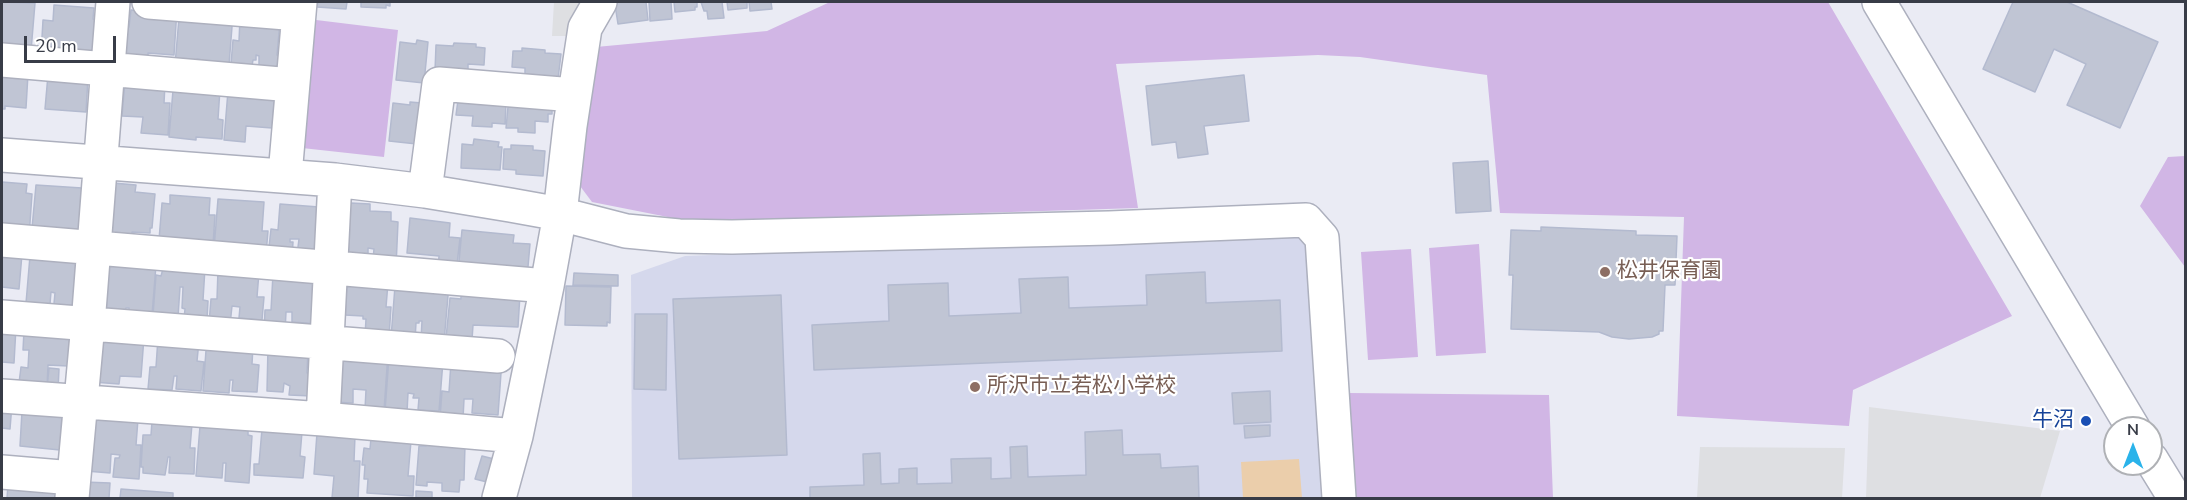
<!DOCTYPE html>
<meta charset="utf-8">
<style>
body{margin:0}
#map{position:relative;width:2187px;height:500px;overflow:hidden;background:#eaebf4;font-family:"Nunito Sans",sans-serif}
canvas{display:block}
.frame{position:absolute;inset:0;border:3px solid #383c47;pointer-events:none}
.north{position:absolute;left:2103px;top:416px;width:60px;height:60px;box-sizing:border-box;background:#fff;border:2px solid #afb1b5;border-radius:50%;rotate:0deg;font-size:16px;font-weight:700;line-height:24px;text-align:center;color:#383c47}
.north::after{content:'';display:block;margin:auto;width:21px;height:27px;background:#2ab3ea;clip-path:polygon(50% 0,100% 100%,50% 72%,0 100%)}
.scale{position:absolute;left:24px;top:36px;width:92px;height:27px;box-sizing:border-box;border:3px solid #383c47;border-top:0;padding-left:8px;font-size:18px;line-height:21px;white-space:nowrap;color:#383c47;-webkit-text-stroke:4px #fff;paint-order:stroke}
</style>
<div id="map">
<canvas width="2187" height="500"></canvas>
<div class="frame"></div>
<div class="north">N</div>
<div class="scale">20 m</div>
</div>
<script>
const context = document.querySelector('canvas').getContext('2d');
context.lineJoin = 'round';
function fillPath(path, color) {
  context.fillStyle = color;
  context.fill(path, 'evenodd');
}
function stroke(path, color, width, dash) {
  context.strokeStyle = color;
  context.lineWidth = width;
  context.lineCap = dash ? 'butt' : 'round';
  context.setLineDash(dash || []);
  context.stroke(path);
}
function drawText(font, color, halo, rows, align = 'center') {
  context.font = font + ' "Nunito Sans","Noto Sans JP",sans-serif';
  context.lineWidth = 4.5;
  context.setLineDash([]);
  context.textBaseline = 'middle';
  context.strokeStyle = halo;
  context.fillStyle = color;
  for (const [text, x, y, turn = 0] of rows) {
    context.save();
    context.translate(x, y);
    context.rotate((+turn || 0) * Math.PI / 180);
    context.textAlign = isNaN(turn) ? turn : align;
    if (halo) context.strokeText(text, 0, 0);
    context.fillText(text, 0, 0);
    context.restore();
  }
}
fillPath(new Path2D(`
 M1294,233L1313,245L1323,498H632L631,275L685,256Z`), '#d5d8ec');
fillPath(new Path2D(`
 M830,2H1828L2012,316L1853,390L1849,426L1677,416L1684,217L1500,213L1487,75L1360,57L1318,55L1116,64L1138,208L693,222L592,202L577,182L596,47L767,31Z
 M308,19L398,30L384,157L302,148Z
 M2185,156H2186L2185,267L2140,206L2168,157Z
 M1479,244L1486,353L1436,356L1429,248Z
 M1411,249L1418,357L1368,360L1361,252Z
 M1349,393L1549,395L1553,498H1355Z`), '#d1b6e5');
fillPath(new Path2D(`
 M554,2H589L572,36H552Z
 M1869,407L2060,431L2040,498H1866Z
 M1700,447L1845,448L1842,498H1697Z`), '#dedfe2');
fillPath(new Path2D(`
 M1299,459L1302,498H1243L1241,462Z`), '#ebceab');
const building = new Path2D(`
 M2,2L35,3L31,51L2,49Z
 M318,2H347L346,9L317,7Z
 M361,2H390V6L386,5V8L361,7Z
 M617,2H646L648,20L618,24L615,5Z
 M649,2H671L672,19L650,21Z
 M674,2H697V7H695V10L675,12Z
 M701,2H722L724,18L708,19L707,11H704Z
 M727,2H747V8L728,10Z
 M749,2H771L772,9L750,11Z
 M2013,2H2067L2158,42L2120,128L2067,105L2086,64L2054,49L2035,92L1983,69Z
 M54,5L94,8L93,19L101,20L98,58L41,55L43,20L53,21Z
 M177,9L174,55L148,53V58L120,55L122,26L129,27L131,10L151,12Z
 M233,14L229,65L203,63V60L197,59V67L175,65L179,18Z
 M240,19L280,22L277,55H281L280,72L259,70V56L256,55V60H253L252,66L231,64L233,40L239,41Z
 M417,40L428,42L424,83L396,80L400,42L416,44Z
 M454,43L476,44V47L485,48L484,65L468,64V73L435,71L436,45L453,46Z
 M522,48L545,50V53L561,54L558,79L525,74V68L512,67L513,51H522Z
 M2,72L28,74L26,108L5,106V109H2Z
 M48,75L88,78L86,112L45,109Z
 M1244,75L1249,121L1204,126L1208,154L1178,158L1176,142L1152,145L1146,86Z
 M174,79L220,89L218,119L223,120L222,139L196,137V140L169,137Z
 M125,81L165,84L164,103H170L168,135L141,133L143,117L122,116Z
 M228,91L275,93L272,128L246,126L245,142L224,140Z
 M458,100L506,104L505,124L492,123V127L472,126L473,116L456,115Z
 M410,102L422,103L417,144L389,141L393,103L410,105Z
 M512,103H552V114H548V122L535,121V133L518,132V128H506L508,107H511Z
 M474,139L499,142L498,147H502L500,170L461,168L462,144L473,145Z
 M511,145L533,146V150L545,151L543,176L516,174V170L503,169L504,149H511Z
 M1488,161L1491,211L1456,213L1453,163Z
 M2,182L27,184L26,193L32,194L29,237L2,235Z
 M113,183L136,185L135,192L155,194L152,228H150V233L132,232L131,242L109,240Z
 M36,185L82,188L84,243L31,239Z
 M170,195L210,198L209,215H215L213,245L159,240L162,203L170,204Z
 M218,199L264,202L262,231H268L266,254L214,249Z
 M351,203L370,204V211L391,212V221L398,222L396,267L373,259L374,249L368,248V254H364V256L343,255L346,207Z
 M280,204L319,207L321,257L297,255L299,239H290V242H293L292,258L268,256L271,229L278,230Z
 M410,218L450,223L449,237L460,238L456,273L438,271L439,256L407,253Z
 M1541,227L1636,231V235L1677,236L1675,285H1665L1663,331H1659V334L1652,337L1629,339L1612,337L1599,332L1511,329L1513,275H1509L1511,230L1541,231Z
 M462,230L514,235L513,243L530,244L527,278L458,272Z
 M2,253L22,254L19,289L2,287Z
 M30,256L78,259V316L53,314L55,293L51,292L50,304L26,303Z
 M108,261L156,265L152,315L129,313V308H126L125,311L98,308Z
 M164,265L205,268L203,300L208,301L207,319L184,318L185,309L182,308L183,287H180L178,317L153,315L156,275L161,276Z
 M218,270L259,272L257,297H264L262,320L239,318L240,307L232,306L230,325L209,323L211,299H217Z
 M1205,272L1206,303L1280,300L1282,351L814,370L812,325L889,321L888,285L948,283L949,316L1021,313L1019,279L1068,277L1069,308L1147,305L1146,275Z
 M574,273L618,275V286L573,285Z
 M273,274L320,280L318,324L292,322V312H286L285,332L264,331L265,310H271Z
 M347,281L388,283L386,307H391L389,337L365,336L366,319H363V316L345,315Z
 M449,284L444,342L421,340L422,321H419V323H416L415,340L391,338L395,286Z
 M566,286L611,287L610,323L607,322V326L565,325Z
 M461,290L520,294L518,327L473,325L472,340L446,338L450,298L461,299Z
 M781,295L787,455L679,459L673,299Z
 M635,314H667L666,390L634,389Z
 M2,326L16,327L14,363L2,362Z
 M24,331L70,332L68,366L48,365L47,388L19,383L21,367L28,368L29,350H23Z
 M104,334L144,337L141,377L120,376L119,384L93,382L96,341L103,342Z
 M207,337L253,346L252,364L259,365L257,392L232,391L233,380H230L229,393L203,391Z
 M158,338L199,341L197,361L204,362L201,391L176,389L177,376H174L172,390L148,389L150,367H156Z
 M268,347L308,350L307,373H313L312,396L289,395L290,386L284,383L283,392L267,391Z
 M335,350L388,353L384,411L365,409L366,390L353,389V403L331,402Z
 M389,357L443,361L439,411L418,410L419,398H413L414,394L408,393L407,412L385,411Z
 M451,362L490,365L489,372L501,373L498,415L472,413L473,399H464L463,419L440,418L442,391L449,392Z
 M49,368L59,369L58,390L47,389Z
 M1270,391L1271,422L1234,424L1232,393Z
 M2,403L12,404L10,429L2,428Z
 M22,411L62,414L60,450L20,446Z
 M90,416L138,419L136,445H141L139,479L113,477L115,458H119L120,455L111,454L110,473L86,471Z
 M152,421L192,424L190,448H195L194,474L169,473L170,457H168L165,475L143,473V467H141L143,435H151Z
 M1270,425V436L1245,438L1244,426Z
 M200,426L248,427V435L252,436L249,483L225,481L226,463H223L222,478L196,476Z
 M262,429L302,432L300,456L305,457L303,478L254,475V464H259Z
 M1122,430L1123,455L1160,454L1161,468L1198,466L1199,498H810V487L864,485L863,454L880,453L881,484L899,483V469L917,468V484L952,483L951,459L991,458V479L1011,478L1010,447L1027,446L1028,477L1086,475L1085,432Z
 M317,433L355,436L354,461H360L358,498H332L334,476L314,474Z
 M371,438L411,441L408,476H414L413,496L367,493L368,479H364L365,465H362L364,448L370,449Z
 M426,443L465,445L464,480H460L459,492L442,491V483L427,482V486L416,485L419,446H426Z
 M482,456L494,459L487,482L475,479Z
 M84,482L110,483L109,498H83Z
 M57,484L64,498H7L8,485Z
 M121,489L173,493V498H120Z
 M416,491L432,492V498H416Z`);
fillPath(building, '#c0c5d4');
stroke(building, '#b3bacf', 1.5);
const minor = new Path2D(`
 M149,2L299,14
 M1879,2L2133,428
 M2,60L292,85
 M2,155L335,180L425,191L510,205L560,214L626,231L679,236L732,237L1109,228L1306,220L1322,238L1339,498
 M285,175L300,2
 M425,191L439,84L574,95
 M2,240L547,286
 M2,317L498,356
 M2,396L323,419L516,436
 M323,419L335,180
 M2151,459L2175,498
 M2,472L73,478
 M72,498L88,324L113,2
 M499,498L516,436L547,286L560,214L570,126L585,28L600,2`);
stroke(minor, '#adb0be', 36);
stroke(minor, '#fff', 33);
for (const [x, y, r, color] of [
 [1605,272,6,"#8d6e63"],
 [975,387,6,"#8d6e63"],
 [2086,421,6,"#1a4fb4"]
]) {
  const dot = new Path2D();
  dot.arc(x, y, r, 0, 2 * Math.PI);
  context.fillStyle = color;
  context.fill(dot);
  stroke(dot, '#fff', 2);
}
drawText('21px', '#785e54', '#fff', [
 ["松井保育園",1617,272],
 ["所沢市立若松小学校",987,387]
], 'left');
drawText('21px', '#164399', '#fff', [
 ["牛沼",2074,421]
], 'right');
</script>
